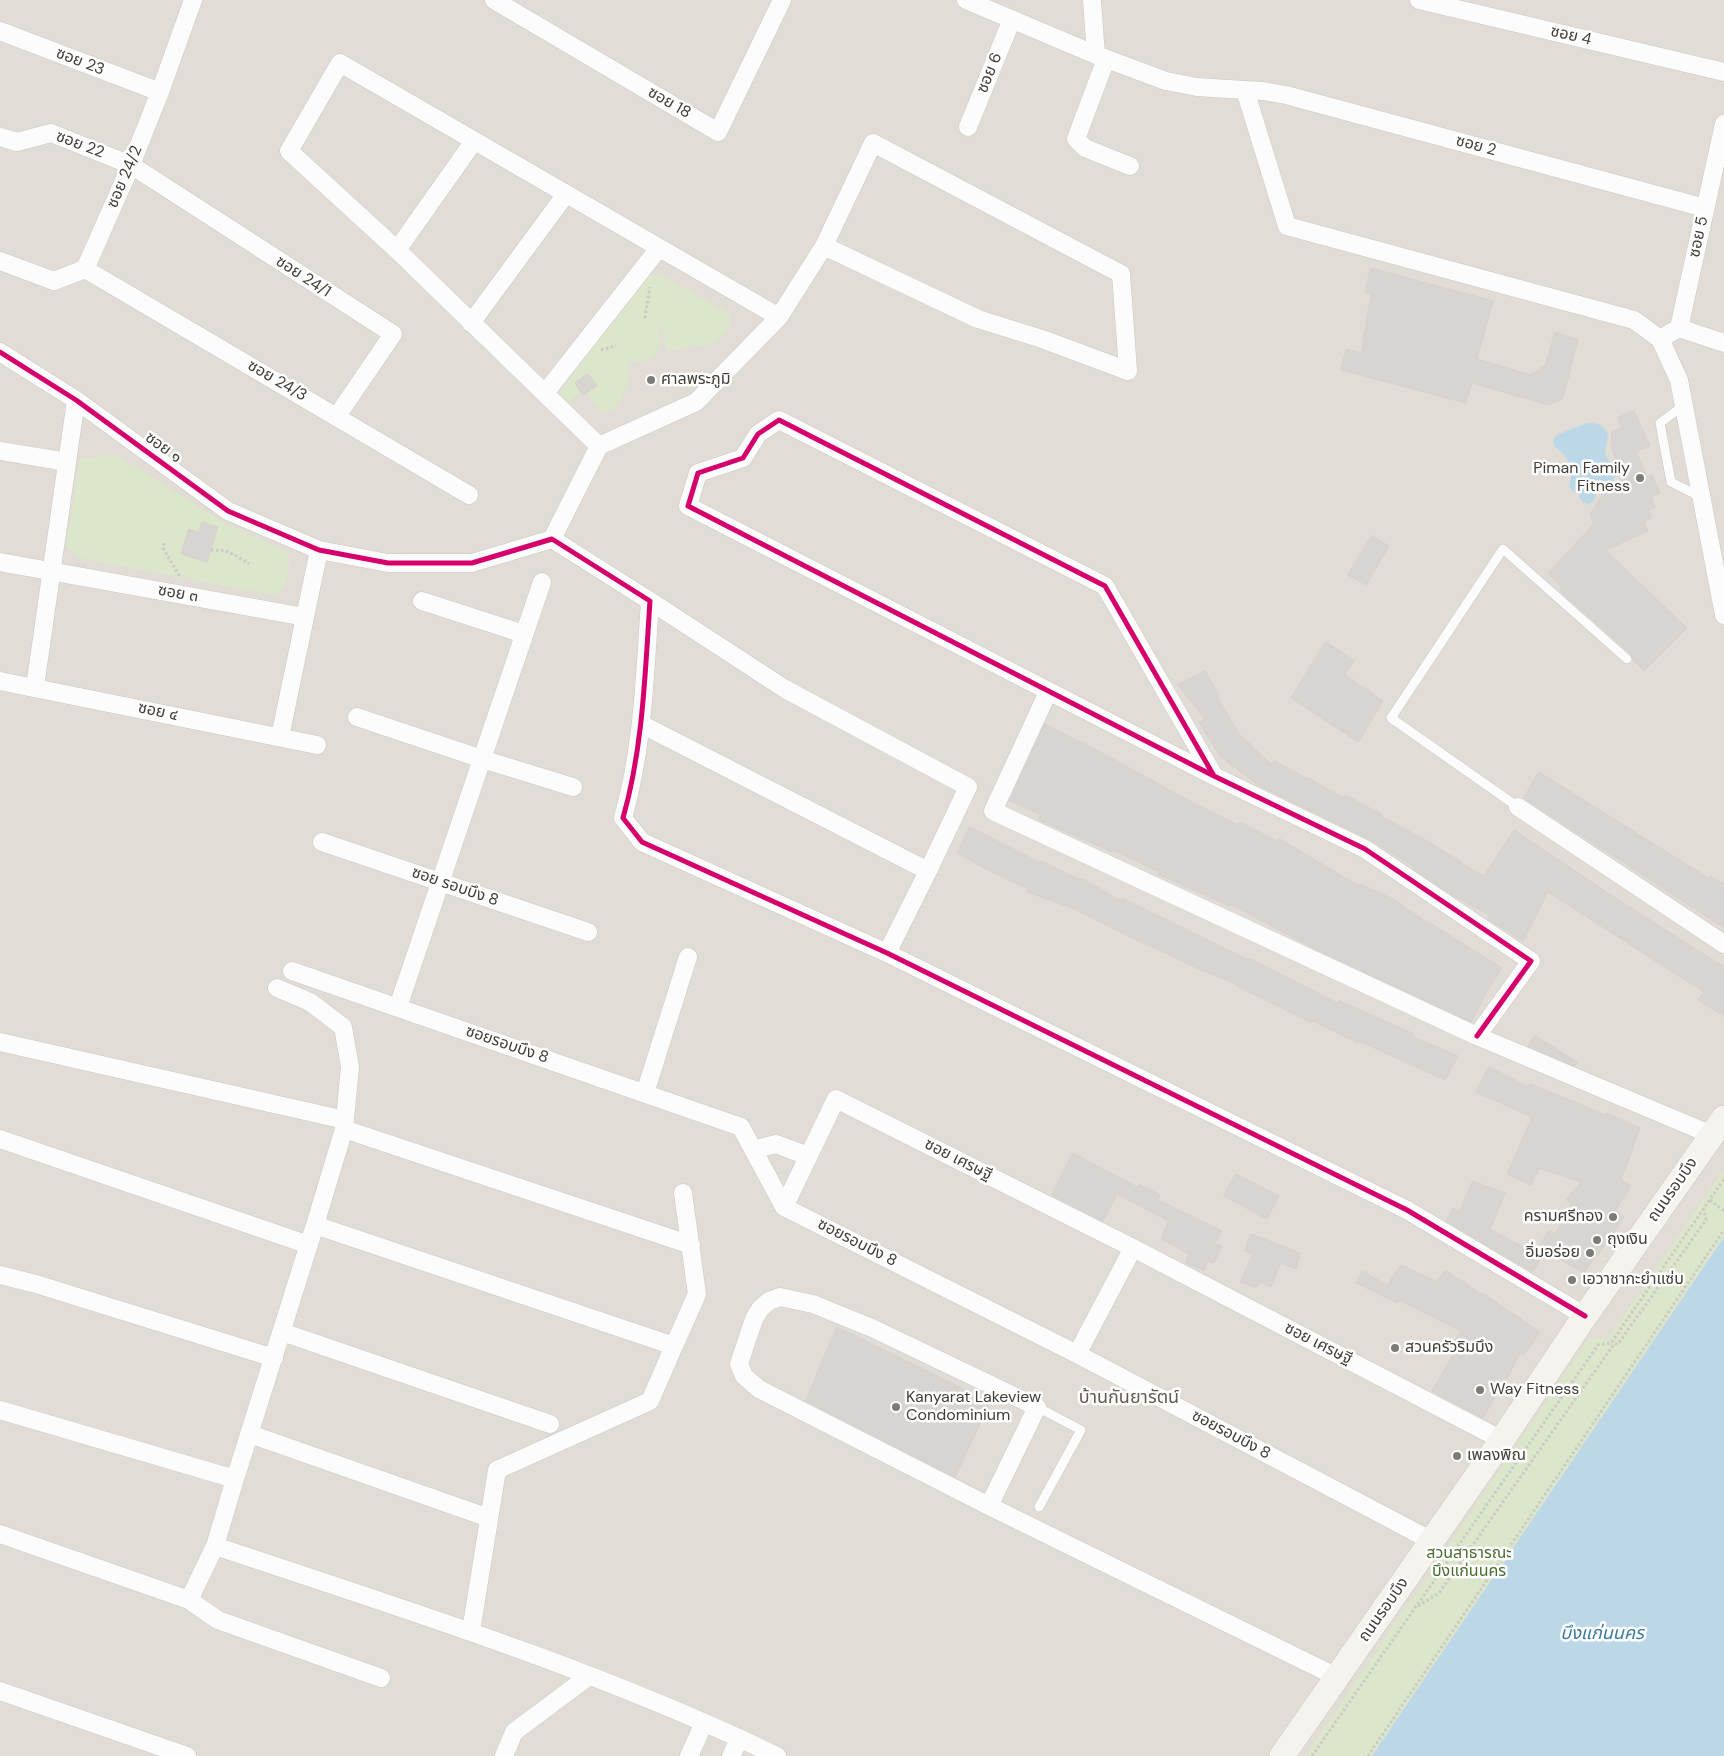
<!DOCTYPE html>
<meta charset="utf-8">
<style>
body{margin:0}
canvas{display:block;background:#edebe8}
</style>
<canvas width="1724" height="1756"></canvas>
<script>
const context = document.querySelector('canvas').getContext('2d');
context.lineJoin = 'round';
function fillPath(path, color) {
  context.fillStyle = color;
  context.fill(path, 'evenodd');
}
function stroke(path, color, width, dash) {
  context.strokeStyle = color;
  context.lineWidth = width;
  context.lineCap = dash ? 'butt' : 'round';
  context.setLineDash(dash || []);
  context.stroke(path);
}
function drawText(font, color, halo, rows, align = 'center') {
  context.font = font + ' "DM Sans","Noto Sans Thai",sans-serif';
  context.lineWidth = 5;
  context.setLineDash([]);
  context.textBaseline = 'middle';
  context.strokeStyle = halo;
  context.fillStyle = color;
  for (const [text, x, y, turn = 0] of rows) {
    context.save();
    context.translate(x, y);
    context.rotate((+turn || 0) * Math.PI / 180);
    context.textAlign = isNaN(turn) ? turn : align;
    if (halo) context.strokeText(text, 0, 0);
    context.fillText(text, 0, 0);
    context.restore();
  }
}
fillPath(new Path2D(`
 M0,0H1724V1756H0Z`), '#e1ddd6');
fillPath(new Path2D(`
 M646,275L663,276L729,313L731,326L715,343L667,351L662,327H658C667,350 653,365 629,361L628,384L616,410L601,413L586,393L597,386L588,374L575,383L581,392L568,403L559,393Z
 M117,455L223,522L285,551L290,560L284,588L274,595L79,558L66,547L80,459Z
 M1724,1169V1237L1372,1756H1305L1589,1339L1608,1338Z`), '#dce6ca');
fillPath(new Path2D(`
 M1587,423C1597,423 1603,424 1608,434C1606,455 1600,451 1616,468V476L1610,482H1603L1593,488L1596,494L1594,501L1588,504L1582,502L1579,496L1580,492H1573L1569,486C1575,469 1569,457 1554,446L1553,440L1557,435Z
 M1724,1237V1756H1372Z`), '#bcd8e8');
const building = new Path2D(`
 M1371,268L1493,301L1477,359L1530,375L1545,366L1555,332L1578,340L1563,398L1549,405L1472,383L1466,403L1341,370L1346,349L1361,353L1371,294L1365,292Z
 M588,374L597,386L583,395L575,383Z
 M1634,411L1650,446L1636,452L1647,477L1652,475L1660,493L1651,497L1655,507L1648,510L1652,518L1644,521L1648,531L1605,550L1687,628L1644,671L1633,660L1631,654L1559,590L1562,587L1548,573L1594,524L1590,514L1608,487L1627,478L1615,460L1611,442L1612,433L1622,427L1618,418Z
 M202,522L218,527L207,562L181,554L189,529L199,533Z
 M1372,536L1389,546L1366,585L1348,575Z
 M1326,642L1355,661L1344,674L1383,701L1358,742L1291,698Z
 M1205,671L1219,695L1217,697L1239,734L1272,765L1274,761L1308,779V778L1344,798L1345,795L1383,815L1382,817L1427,841L1461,862V863L1484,876L1514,830L1617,899L1724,967V1016L1698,1000L1704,992L1548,892L1523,941L1488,919L1490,915L1454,896L1413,869L1414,867L1371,840L1258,785L1220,756L1199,722L1205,719L1178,685Z
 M1045,724L1079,742L1080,741L1195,804L1238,825L1240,822L1278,842L1280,839L1359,886L1360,884L1395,900L1429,924L1430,923L1502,968L1487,991L1471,1022L1315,949L1230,904L1229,906L1158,874L1159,872L1113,850L1112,852L1039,820L1041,815L1010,801Z
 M1539,772L1708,878L1710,876L1724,884V928L1524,798Z
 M970,827L1040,863L1041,861L1080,880L1081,878L1121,901L1122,898L1248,960L1249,958L1337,1003L1338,1000L1414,1034L1413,1037L1458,1056L1445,1080L1359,1041L1358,1043L1313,1021L1312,1023L1235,985L1236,984L1197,968L1144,943V944L1070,907L1027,892L1028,889L984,868L957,853Z
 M1535,1036L1577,1062L1575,1066L1528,1046Z
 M1489,1067L1528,1087L1530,1084L1606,1115L1607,1113L1640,1128L1621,1180L1631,1186L1615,1211L1624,1217L1597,1256L1596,1255L1584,1273L1539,1247L1549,1230L1555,1234L1572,1203L1566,1200L1581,1182L1539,1168L1531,1185L1507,1174L1532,1117L1476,1092Z
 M1073,1153L1137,1187L1139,1184L1160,1195L1158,1200L1222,1231L1214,1244L1222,1246L1214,1263L1207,1262L1204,1270L1185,1263L1189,1254L1161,1239L1169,1221L1117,1194L1103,1221L1052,1195Z
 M1236,1174L1279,1196L1267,1219L1224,1196Z
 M1473,1181L1505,1193L1490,1229L1541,1257L1533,1272L1446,1221L1453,1208L1459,1212Z
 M1251,1234L1300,1253L1296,1269L1281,1263L1271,1287L1261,1282L1256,1288L1240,1282L1253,1254L1245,1251Z
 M1401,1265L1437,1282L1445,1270L1481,1294L1482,1293L1540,1332L1524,1355L1521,1352L1502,1387L1501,1386L1483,1418L1432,1391L1453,1355L1448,1351L1461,1331L1399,1300L1398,1303L1356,1283L1362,1271L1387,1285Z
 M837,1327L990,1402L955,1477L806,1401Z`);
fillPath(building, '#d7d4d1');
stroke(building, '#d5d2ce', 1);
const lane = new Path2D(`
 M1684,405L1660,423L1671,482L1701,497
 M1518,807L1391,718L1503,549L1627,659
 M1037,1407L1081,1430L1039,1507`);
const street = new Path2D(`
 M494,0L718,132L782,0
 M966,0L1096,55L1166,81L1197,87L1245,90L1287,226L1634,320L1660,339L1679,380L1724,615
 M1092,0L1096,55
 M1419,0L1724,72
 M0,31L160,92
 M1106,59L1076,139L1085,148L1130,166
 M1245,90L1263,91L1286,95L1705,208
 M968,127L1012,19
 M0,137L17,142L51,133L131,165L393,334L337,416
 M397,250L474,141
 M0,261L54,281L85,269L131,165L160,92L193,0
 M85,269L469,495
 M471,323L566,194
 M1679,328L1724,343
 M1660,339L1679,328L1724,124
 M0,352L76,400L228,511L319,550L388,563H472L552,539L650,601C645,674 643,748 623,818L642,842L887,953L1407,1210L1585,1316
 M545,393L659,248
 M599,446L397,250L289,151L340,63L779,317
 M0,451L67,462
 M552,539L599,446L696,402L779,317L824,246L873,143L1121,274L1128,371L1042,339L978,319L824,246
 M0,562L305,617
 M422,601L524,634
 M650,601L785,689L968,787L928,871L887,953
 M0,681L317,745
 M35,687L76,400
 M1048,692L993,811L1477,1036L1712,1135
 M357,717L482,759L573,787
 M641,724L928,871
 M280,737L319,550
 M1214,776L688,506L698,473L743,458L758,434L779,420L1105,586L1214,776L1365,849L1531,961L1477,1036
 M1518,807L1724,944
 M322,842L588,932
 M292,971L741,1127L784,1207L1077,1354L1432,1541
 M277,988L310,1002L343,1027L350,1067L344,1129L315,1225
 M398,1007L542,582
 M0,1042L345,1120
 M645,1093L688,957
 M344,1129L691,1245
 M0,1139L309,1245
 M753,1150L776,1144L808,1156
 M784,1207L836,1099L1133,1248L1502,1440
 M0,1275L36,1284L274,1358
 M282,1332L550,1424
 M674,1346L697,1294L683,1193
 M1077,1354L1133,1248
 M0,1410L235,1479L215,1546L189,1600
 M250,1434L489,1518
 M235,1479L315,1225L674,1346L650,1401L497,1470L471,1631
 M989,1506L1037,1407L872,1328L813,1304L780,1297L769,1301L760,1309L754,1319L739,1364L744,1376L759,1389L989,1506L1337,1677
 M0,1534L189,1600L218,1620L381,1678
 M215,1546C404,1609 596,1669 777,1756
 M0,1691L187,1756
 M504,1756L514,1732L589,1676
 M689,1756L704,1723
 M731,1756L740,1738`);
const secondary = new Path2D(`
 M1282,1756L1502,1440L1585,1316L1724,1118`);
stroke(lane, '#cac8c4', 10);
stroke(street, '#cac8c4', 19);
stroke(secondary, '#ccc8c0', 26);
stroke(new Path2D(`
 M645,318L650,287
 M601,350L616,346
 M164,543L163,548L180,577
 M211,550L226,551L235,555L249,564
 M1710,1200L1724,1211
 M1418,1606L1439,1593L1614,1344H1618L1706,1220L1704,1209
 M1312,1756L1598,1345L1611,1343L1724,1179
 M1368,1756L1724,1230`), '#cccac6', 3, [2.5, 2.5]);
stroke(lane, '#fcfcfc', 9);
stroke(street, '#fcfcfc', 18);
stroke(secondary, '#f5f3ee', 25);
stroke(new Path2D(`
 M0,352L76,400L228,511L319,550L388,563H472L552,539L650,601C645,674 643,748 623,818L642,842L887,953L1407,1210L1585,1316
 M1214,776L688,506L698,473L743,458L758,434L779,420L1105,586L1214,776L1365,849L1531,961L1477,1036`), '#d6006c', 5);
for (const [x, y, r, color] of [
 [651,380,5,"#7e7a74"],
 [1640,478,5,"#7e7a74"],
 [1613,1217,5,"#7e7a74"],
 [1597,1240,5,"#7e7a74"],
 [1590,1253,5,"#7e7a74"],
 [1572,1280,5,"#7e7a74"],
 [1395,1348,5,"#7e7a74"],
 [1480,1390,5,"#7e7a74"],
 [896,1407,5,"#7e7a74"],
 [1457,1456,5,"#7e7a74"]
]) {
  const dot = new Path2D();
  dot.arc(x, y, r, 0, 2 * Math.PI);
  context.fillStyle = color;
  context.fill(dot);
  stroke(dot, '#fff', 2);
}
drawText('16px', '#423d35', '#fff', [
 ["ซอย 4",1571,36,13],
 ["ซอย 23",80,62,21],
 ["ซอย 6",990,73,-68],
 ["ซอย 18",669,103,30],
 ["ซอย 22",80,145,21],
 ["ซอย 2",1476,146,15],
 ["ซอย 24/2",125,177,-67],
 ["ซอย 5",1699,237,-78],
 ["ซอย 24/1",303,277,33],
 ["ซอย 24/3",277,381,30],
 ["ซอย ๑",163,448,36],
 ["ซอย ๓",178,594,10],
 ["ซอย ๔",158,712,12],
 ["ซอย รอบบึง 8",455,887,19],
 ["ซอยรอบบึง 8",507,1045,19],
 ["ซอย เศรษฐี",958,1160,27],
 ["ถนนรอบบึง",1673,1190,-55],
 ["ซอยรอบบึง 8",857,1243,27],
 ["ซอย เศรษฐี",1318,1344,27],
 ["ซอยรอบบึง 8",1231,1435,28],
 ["ถนนรอบบึง",1384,1610,-55]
]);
drawText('16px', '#423d35', '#fff', [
 ["ศาลพระภูมิ",661,380],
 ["Piman Family",1630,469,"right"],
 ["Fitness",1630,487,"right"],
 ["ครามศรีทอง",1603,1217,"right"],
 ["ถุงเงิน",1607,1240],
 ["อิ่มอร่อย",1580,1253,"right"],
 ["เอวาชากะยำแซ่บ",1582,1280],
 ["สวนครัวริมบึง",1405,1348],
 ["Way Fitness",1490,1390],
 ["Kanyarat Lakeview",906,1398],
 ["Condominium",906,1416],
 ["เพลงพิณ",1467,1456]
], 'left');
drawText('16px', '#496d2f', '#fff', [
 ["สวนสาธารณะ",1469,1554],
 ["บึงแก่นนคร",1469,1572]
]);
drawText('18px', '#645a4e', '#fff', [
 ["บ้านกันยารัตน์",1129,1398]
]);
drawText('italic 18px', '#3a7ba2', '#fff', [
 ["บึงแก่นนคร",1602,1634]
]);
</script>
